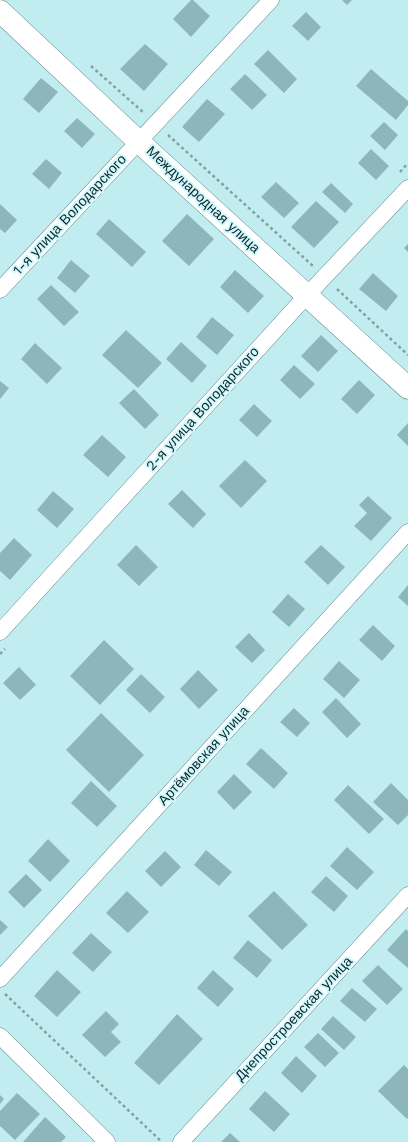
<!DOCTYPE html>
<meta charset="utf-8">
<style>
body{margin:0}
canvas{display:block;background:#c1edf1}
</style>
<canvas width="408" height="1142"></canvas>
<script>
const context = document.querySelector('canvas').getContext('2d');
context.lineJoin = 'round';
function fillPath(path, color) {
  context.fillStyle = color;
  context.fill(path, 'evenodd');
}
function stroke(path, color, width, dash) {
  context.strokeStyle = color;
  context.lineWidth = width;
  context.lineCap = dash ? 'butt' : 'round';
  context.setLineDash(dash || []);
  context.stroke(path);
}
function drawText(font, color, halo, rows, align = 'center') {
  context.font = font + ' "Work Sans",sans-serif';
  context.lineWidth = 4;
  context.setLineDash([]);
  context.textBaseline = 'middle';
  context.strokeStyle = halo;
  context.fillStyle = color;
  for (const [text, x, y, turn = 0] of rows) {
    context.save();
    context.translate(x, y);
    context.rotate((+turn || 0) * Math.PI / 180);
    context.textAlign = isNaN(turn) ? turn : align;
    if (halo) context.strokeText(text, 0, 0);
    context.fillText(text, 0, 0);
    context.restore();
  }
}
fillPath(new Path2D(`
 M191,0H193L210,16L191,37L173,19Z
 M342,0H352L347,5Z
 M306,12L321,27L308,41L292,26Z
 M145,44L168,64L144,91L120,69Z
 M268,50L297,79L284,93L254,64Z
 M371,69L408,101V105L396,120L356,86Z
 M245,74L267,95L252,110L230,89Z
 M41,78L58,92L39,113L23,99Z
 M207,99L225,114L199,142L182,127Z
 M77,118L95,134L82,148L64,131Z
 M384,122L398,135L385,150L370,136Z
 M371,149L389,166L376,180L358,163Z
 M46,159L62,173L49,189L32,174Z
 M276,182L299,203L284,218L261,197Z
 M331,183L353,204L345,213L322,192Z
 M316,201L339,222L314,248L291,227Z
 M0,204L17,220L5,233L0,229Z
 M187,214L214,239L189,266L162,241Z
 M109,219L146,252L132,267L96,234Z
 M408,244V252L404,248Z
 M71,260L90,276L75,293L57,278Z
 M235,270L264,296L248,313L220,287Z
 M373,273L398,296L386,311L359,289Z
 M51,285L79,312L64,326L37,299Z
 M212,317L234,335L217,355L196,337Z
 M126,330L162,363L138,388L102,355Z
 M321,335L338,351L318,372L301,356Z
 M181,342L207,366L192,383L166,359Z
 M35,343L62,368L47,384L21,359Z
 M294,365L315,384L300,399L280,380Z
 M359,380L375,395L357,414L341,399Z
 M0,381L9,388L0,399Z
 M134,389L159,415L145,429L119,403Z
 M254,404L272,421L257,437L239,420Z
 M408,423V446L397,435Z
 M102,435L126,457L108,477L83,455Z
 M245,460L267,481L241,508L219,486Z
 M182,490L206,514L193,528L168,504Z
 M53,491L74,509L57,528L37,510Z
 M368,496L392,518L371,541L354,526L367,513L359,505Z
 M14,538L32,555L10,580L0,571V553Z
 M136,545L158,567L139,586L117,565Z
 M321,545L345,567L328,585L304,562Z
 M408,585V606L398,597Z
 M288,594L305,609L289,627L272,612Z
 M373,625L395,646L382,661L359,640Z
 M249,633L265,650L252,663L235,647Z
 M104,640L134,669L100,705L70,676Z
 M339,661L360,680L344,698L323,679Z
 M19,667L36,685L20,700L3,683Z
 M198,670L218,690L199,709L180,689Z
 M141,674L165,697L150,713L126,690Z
 M336,698L361,724L347,738L322,712Z
 M294,708L310,723L297,737L280,722Z
 M101,713L144,755L109,792L66,750Z
 M261,748L288,773L274,789L246,764Z
 M234,774L252,792L234,810L217,792Z
 M91,781L117,806L97,827L71,803Z
 M391,783L408,800V815L398,825L373,802Z
 M348,785L384,819L369,834L334,800Z
 M48,839L70,861L50,882L28,861Z
 M347,847L374,872L357,890L330,866Z
 M206,850L232,872L219,886L194,865Z
 M165,851L181,867L161,887L145,871Z
 M26,874L42,890L24,908L8,892Z
 M326,876L348,896L334,912L311,892Z
 M127,891L149,912L128,933L106,913Z
 M274,891L308,925L282,950L248,916Z
 M0,920L8,927L0,935Z
 M406,929L408,931V968L387,950Z
 M91,933L112,952L93,972L72,953Z
 M248,940L272,960L257,978L233,958Z
 M378,965L403,989L387,1005L362,981Z
 M57,970L81,992L57,1017L34,996Z
 M213,970L234,989L218,1007L197,988Z
 M352,988L377,1009L365,1022L340,1001Z
 M106,1011L119,1024L111,1032L121,1042L105,1057L82,1035Z
 M177,1014L203,1039L159,1085L134,1063Z
 M333,1016L356,1037L344,1050L321,1029Z
 M318,1033L339,1053L325,1067L304,1047Z
 M296,1056L317,1076L302,1093L281,1073Z
 M404,1065L408,1069V1118L407,1119L378,1091Z
 M265,1091L290,1114L274,1132L249,1109Z
 M17,1093L40,1114L15,1140L0,1126V1111Z
 M0,1095L4,1099L0,1104Z
 M45,1117L66,1137L61,1142H23Z
 M230,1133L240,1142H221Z`), '#8db6bb');
const street = new Path2D(`
 M0,290L271,0
 M0,632L298,305L408,188
 M0,979L408,532
 M0,1036L107,1142
 M181,1142L408,895`);
const secondary = new Path2D(`
 M0,11L138,141L408,388`);
stroke(street, '#5b8388', 17);
stroke(secondary, '#5b8388', 23);
stroke(new Path2D(`
 M91,66L144,113
 M168,135L313,266
 M400,172L408,163
 M337,289L408,355
 M0,654L5,649
 M5,994L162,1142`), '#80a1a5', 2.5, [3, 3]);
stroke(street, '#fff', 16);
stroke(secondary, '#fff', 22);
drawText('14px', '#132325', '#cefaff', [
 ["Международная улица",203,200,43],
 ["1-я улица Володарского",70,215,-47],
 ["2-я улица Володарского",203,409,-48],
 ["Артёмовская улица",204,756,-48],
 ["Днепростроевская улица",294,1019,-47]
]);
</script>
